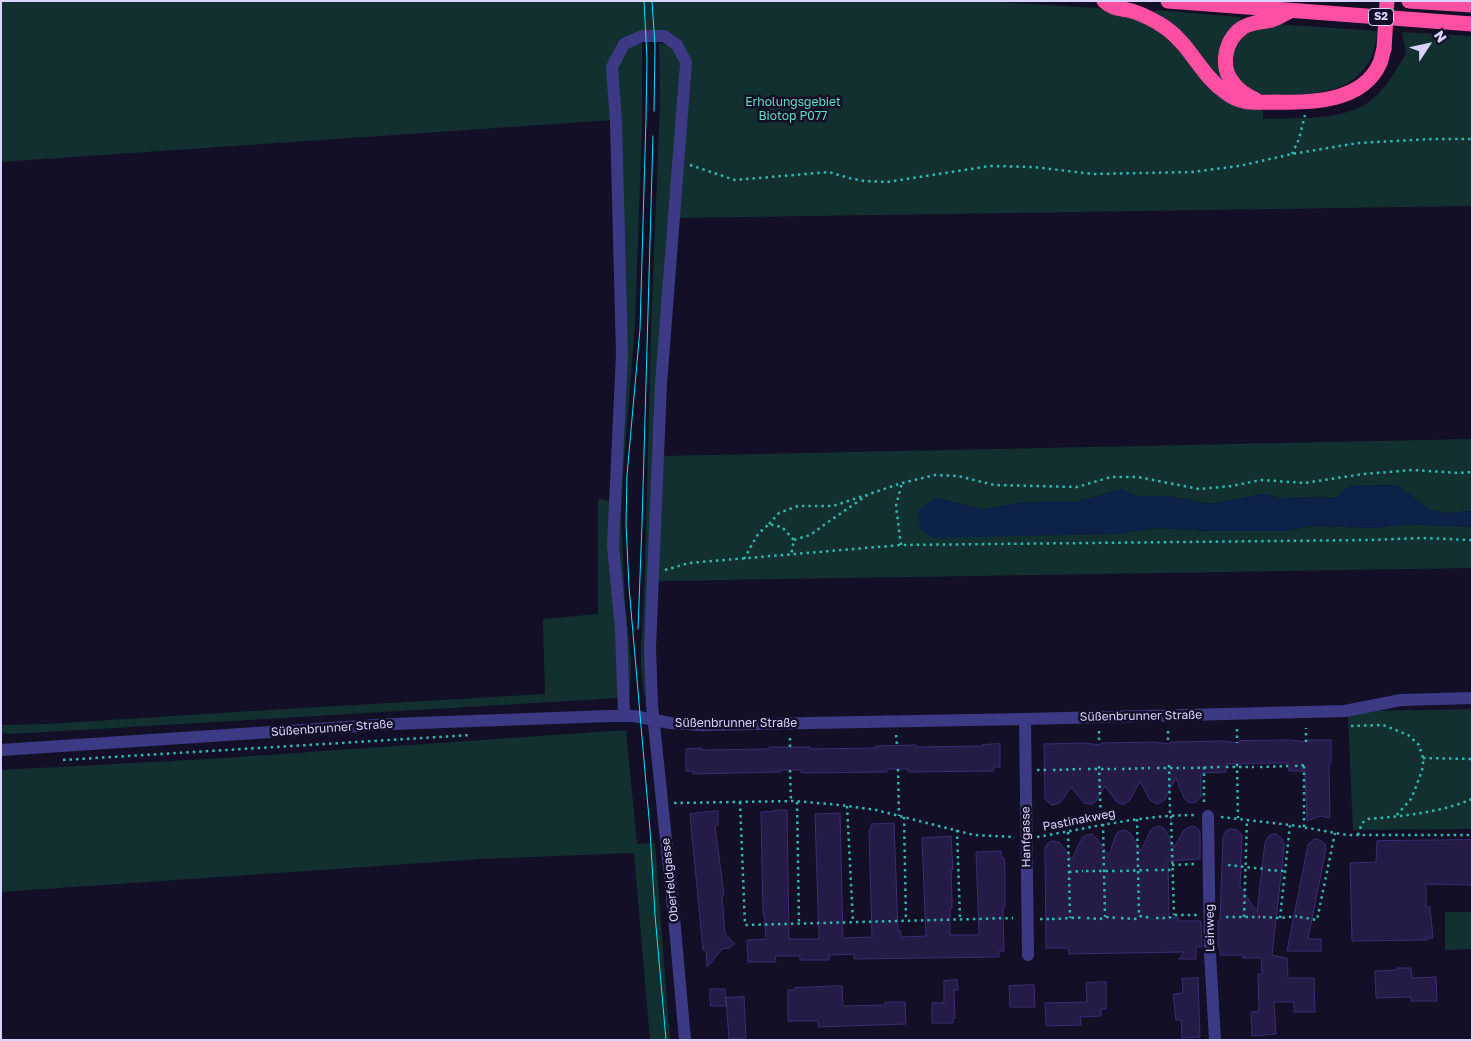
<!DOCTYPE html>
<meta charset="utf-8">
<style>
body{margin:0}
#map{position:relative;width:1473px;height:1041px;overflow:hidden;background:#130f26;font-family:"Golos Text",sans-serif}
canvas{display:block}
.frame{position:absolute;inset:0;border:2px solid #d9d4ff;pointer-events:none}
.north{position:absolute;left:1403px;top:20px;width:50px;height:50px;-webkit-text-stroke:4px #130f26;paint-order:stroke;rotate:55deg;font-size:14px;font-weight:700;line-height:20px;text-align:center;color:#d9d4ff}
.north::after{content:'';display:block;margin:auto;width:18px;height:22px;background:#d9d4ff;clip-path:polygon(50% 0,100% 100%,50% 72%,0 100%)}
</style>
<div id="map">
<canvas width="1473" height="1041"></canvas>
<div class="frame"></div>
<div class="north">N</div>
</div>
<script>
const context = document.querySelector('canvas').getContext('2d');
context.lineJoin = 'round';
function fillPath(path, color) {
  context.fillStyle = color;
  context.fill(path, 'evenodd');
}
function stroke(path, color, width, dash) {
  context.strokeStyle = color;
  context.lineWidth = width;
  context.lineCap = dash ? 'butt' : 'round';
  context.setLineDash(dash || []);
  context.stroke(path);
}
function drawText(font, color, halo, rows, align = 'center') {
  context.font = font + ' "Golos Text",sans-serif';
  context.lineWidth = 5;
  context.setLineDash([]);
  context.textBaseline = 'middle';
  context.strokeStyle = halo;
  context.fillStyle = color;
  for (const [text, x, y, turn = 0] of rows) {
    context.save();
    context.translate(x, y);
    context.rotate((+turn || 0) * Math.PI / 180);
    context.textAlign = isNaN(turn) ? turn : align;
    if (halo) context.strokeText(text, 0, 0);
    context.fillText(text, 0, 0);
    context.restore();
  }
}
fillPath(new Path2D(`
 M1,1H983L1097,8L1115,11L1155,26L1248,108L1263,110V119C1299,117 1350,123 1377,95C1389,83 1397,68 1406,54L1402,32L1472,36V206L678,218L683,45L635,33L609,64L612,120L1,162Z
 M1155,10L1240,17L1241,21L1223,76L1220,79L1154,14Z
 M1276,24L1377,31C1377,39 1375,49 1371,57C1357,90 1322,93 1290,95C1280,95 1269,97 1260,94C1233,87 1221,52 1244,35C1247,33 1250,29 1254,28C1260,25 1269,26 1276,24Z
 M642,43V125L635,326L624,460L621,515L625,602L631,662L630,695L626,694L619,581L617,70C624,53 623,47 642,43Z
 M659,43L672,47L680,58L647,695H644L641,667V648L645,568L651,329L660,104Z
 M1472,439V511L1446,513L1429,509L1396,485L1350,486L1336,497L1279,498L1264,494L1211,504L1167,496H1136L1122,489L1076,502H1027L983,509L936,498L1004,536L1113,534L1159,528L1210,531H1284L1312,526L1377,528L1406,524L1472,527V568L659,581L662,456Z
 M598,499L610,501L619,698L13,734L1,733V725L47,724L268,710L545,694L543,619L598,614Z
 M1472,709V829L1353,830L1348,716L1356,715L1370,711Z
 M626,730L637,844L655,843L670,1040H650L634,853L480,859L1,892V770L209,759Z
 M1445,912H1472V949L1445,950Z`), '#12302f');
fillPath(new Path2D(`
 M1396,485L1429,509L1446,513L1472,511V527L1406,524L1377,528L1312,526L1284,531H1210L1159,528L1113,534L933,538L920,529L918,511L935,498L983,509L1027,502H1076L1122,489L1136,496H1167L1211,504L1264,494L1279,498L1336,497L1349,486Z`), '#0c2248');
const building = new Path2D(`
 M1291,740L1308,742V740H1331V763H1329L1330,818L1320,816L1307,821L1305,771H1289L1288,763L1226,764V772L1201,773V797L1196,802L1192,803L1188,802L1184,798L1176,778L1165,799L1162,802L1157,804L1153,802L1149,799L1140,781L1130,800L1125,804H1120L1116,801L1105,786L1096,801L1092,804L1084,803L1071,787L1061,802L1058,804L1051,805L1045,799L1044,744L1084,743L1101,745V743L1153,742L1170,744V742L1223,741L1239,743V741Z
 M1000,744V767H994L993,771L908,772V769H887V772L801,773V770H780V772L693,774V771H686V749L702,748V750L769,749V747H810V749L876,748V746L916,745V747L983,746V745Z
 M775,810H787L789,939H819L815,814L840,813L843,938L872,937L869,830H871V824L894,823L898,931H901V937L926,936L922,838L951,836L953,870H951L952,900V908H950V935H979L976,852L1001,851L1002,858H1004L1005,868V907H1003L1004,951H999V957L854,959V954L829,955V960H800V956H775L776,962H748L747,940L766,939L764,913H763L761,812L775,811Z
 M718,811V825L715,826L724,895L722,896L725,934L735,944L729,948L722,949L707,967L706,950H703L690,814Z
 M1158,826L1162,827L1166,831L1174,848L1184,830L1189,827L1194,826L1200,831V859L1168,861L1169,918L1178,917V921H1201L1202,947H1196V959H1179L1184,952L1069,954L1068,948H1046L1045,849L1047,844L1052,841L1059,842L1072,859L1082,838L1086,835L1092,834L1096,838L1109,855L1116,834L1120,831L1125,830L1131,834L1141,851L1150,831L1153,828Z
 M1232,829L1237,830L1242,835L1240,886L1257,912L1265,842L1268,837L1272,834H1276L1282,839L1284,844L1283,858L1272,955L1287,958L1288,978H1314L1315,1012H1294V1002H1274L1276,1034L1252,1036L1251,1012L1259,1011L1258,974H1262L1261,958H1243V955H1220V947H1218V920H1220L1223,837L1226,831Z
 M1318,839L1325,844L1326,849L1308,939H1321V951H1287L1308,845L1313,840Z
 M1472,840V885L1426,884V907H1430L1433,938H1426L1427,940L1352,941L1350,863L1376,862L1377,841Z
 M1397,968H1411L1412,978L1436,977L1437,1001H1411V997L1376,998L1375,971L1397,970Z
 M1198,978L1200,1037L1182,1038L1181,1020H1176L1173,994L1183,993L1182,979Z
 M957,980L958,990H954L955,1018H953V1023H932V1003H944V981Z
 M1106,982V1009H1101V1016L1080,1017L1081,1025L1046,1026L1045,1003L1087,1002L1086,983Z
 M1034,985L1035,1007H1010L1009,986Z
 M842,986L843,1006L885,1005V1002H905L906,1024L818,1027V1021H788V990H795V988Z
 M710,989H725L726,1006H711Z
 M744,997L746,1038L729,1039L726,998Z`);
fillPath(building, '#241b47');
stroke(building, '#3b2d73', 1);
stroke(new Path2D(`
 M1292,154L1299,139L1305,115
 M690,165L735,180L829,172L849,178L864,181L887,182L990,166L1033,167L1093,174L1192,172L1239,166L1292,154L1358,143L1432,139H1472
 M769,524L779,513L798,506H833L866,495
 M794,540L810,535L831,520L869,494L902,483L935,475L958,476L994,485L1077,487L1111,477H1138L1199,489L1231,486L1261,480L1305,483L1363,474L1413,470L1459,473L1472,472
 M901,545L896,506L902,483
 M744,559L758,534L769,524L782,527L794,540L791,555
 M665,570L689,563L901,545L1369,540L1421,538L1472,540
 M1351,726L1383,725L1408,735L1419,745L1423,758V767L1419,779L1411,799L1395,817
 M1237,729V743
 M1099,731V744
 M1168,731V744
 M896,735L897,745
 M1306,742V728
 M790,747V735
 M1423,758L1472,759
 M63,760L471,735
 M1237,764L1238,818
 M1169,765L1170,816
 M1099,766L1101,824
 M1295,766L1306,765V763
 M1204,767V804
 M1226,767H1254
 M1260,767L1288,766
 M1157,768H1185
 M1191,768L1220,767
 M898,769L899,816
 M1088,769H1116
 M1122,769L1150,768
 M790,770L791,802
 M1037,770H1048
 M1053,770L1081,769
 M740,802L745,925L1013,918
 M797,802L799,923
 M674,803L795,801L840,805L876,810L974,835L1015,837
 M847,806L853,922
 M1171,816L1174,915
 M904,817L906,921
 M1221,817L1291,825L1347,835H1472
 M1137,819L1139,916
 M1103,824L1105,917
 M1304,827V765
 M957,830L960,919
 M1068,832L1070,918
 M1358,835L1362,823L1368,819C1403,816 1439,813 1472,799
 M1037,837C1090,828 1141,815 1195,815
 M1172,865L1196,864
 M1228,865L1264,869
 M1155,870H1173
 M1268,870L1285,871
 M1086,871H1117
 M1120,871L1151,870
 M1069,872L1083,871
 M1226,917H1260
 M1244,917L1247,819
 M1263,917L1280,918L1297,916
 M1300,917L1317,920L1335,833
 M1087,918L1100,919L1105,917L1118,918
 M1121,918L1135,919L1139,916L1152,918
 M1156,918H1169L1174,915H1197
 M1280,918L1290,825
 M1040,919H1049
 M1052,919C1063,919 1073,917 1083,918`), '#2fb8b0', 2.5, [2.5, 4]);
stroke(new Path2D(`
 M624,716L621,629L613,546L622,354L616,122L612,67L624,44L642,36H664L677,45L686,62L661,384L650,648L652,705L674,917L685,1040
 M1025,719L1028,955
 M1,750L391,724L610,716H634L670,723L702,725L1025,719L1345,711L1401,700L1472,698
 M1208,816L1210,954L1215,1040`), '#3d3a85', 12);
stroke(new Path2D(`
 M1104,1C1114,10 1121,8 1132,11C1144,15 1156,21 1166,28C1190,45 1201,75 1225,92C1241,105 1256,102 1276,102C1311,103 1363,102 1380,63C1382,59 1382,53 1384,49
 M1168,1L1472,24
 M1409,1L1472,5
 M1256,100C1248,96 1239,91 1234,84C1219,67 1225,40 1242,28C1253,21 1261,23 1272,20C1278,18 1284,14 1290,11`), '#ff4fa3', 15);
stroke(new Path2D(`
 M644,1L647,59L646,118L640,329L627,475L626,524L629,587L650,830L655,915L666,1040
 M652,1L655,46L654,111
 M638,629L642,524L653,136`), '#00e5ff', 1);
stroke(new Path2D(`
 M1384,49L1387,1`), '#ff4fa3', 15);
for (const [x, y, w] of [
 [1381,17,25]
]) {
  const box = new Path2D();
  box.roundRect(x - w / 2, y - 8.5, w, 17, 4);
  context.fillStyle = '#130f26';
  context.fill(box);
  stroke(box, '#d9d4ff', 1);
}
drawText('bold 11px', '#d9d4ff', null, [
 ["S2",1381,17]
]);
drawText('12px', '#5fe0c0', '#130f26', [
 ["Erholungsgebiet",793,102],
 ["Biotop P077",793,116]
]);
drawText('12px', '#d9d4ff', '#130f26', [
 ["Süßenbrunner Straße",1141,716,-1],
 ["Süßenbrunner Straße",736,723],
 ["Süßenbrunner Straße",332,728,-4],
 ["Pastinakweg",1079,820,-11],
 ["Hanfgasse",1026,837,-91],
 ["Oberfeldgasse",670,880,-96],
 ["Leinweg",1210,928,-91]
]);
</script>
